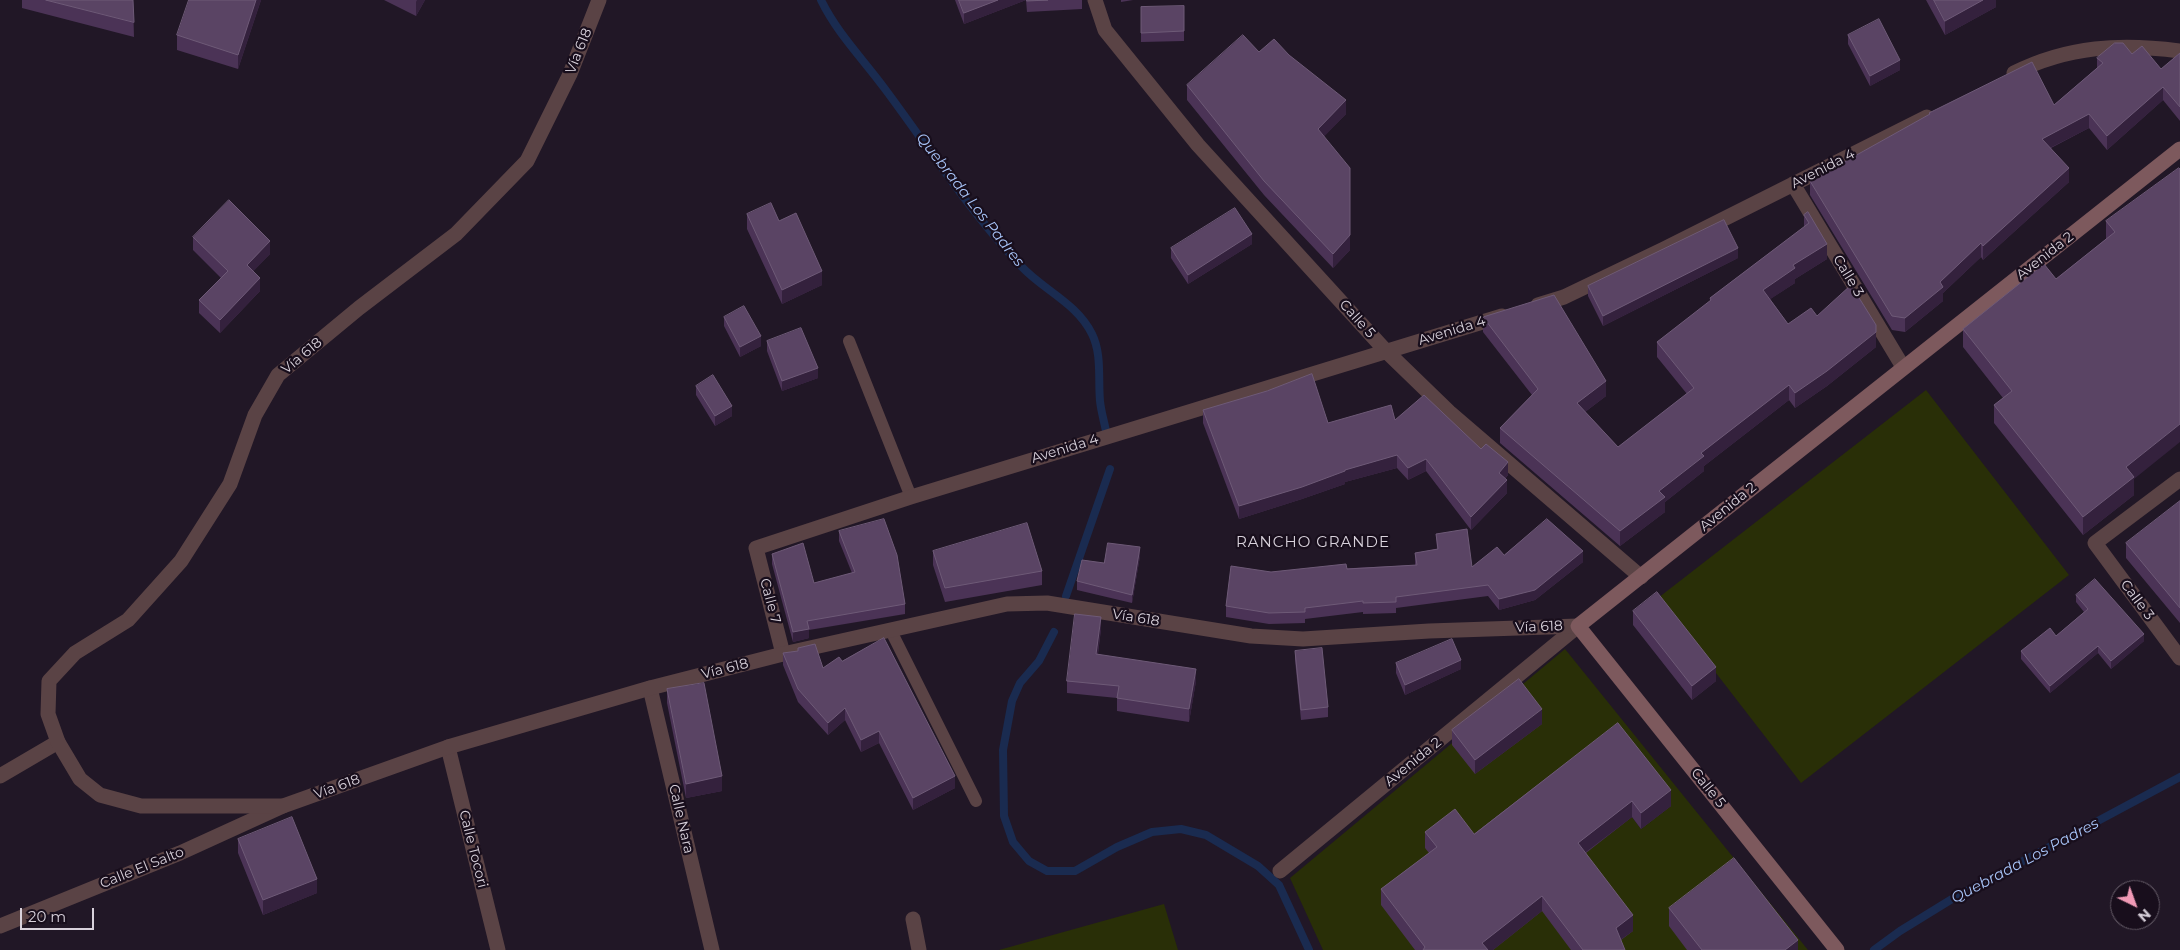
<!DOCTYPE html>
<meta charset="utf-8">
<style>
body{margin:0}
#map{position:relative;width:2180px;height:950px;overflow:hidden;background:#211726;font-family:Montserrat,sans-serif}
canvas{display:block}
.north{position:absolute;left:2110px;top:880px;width:50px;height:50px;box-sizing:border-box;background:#180e1c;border:1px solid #655c68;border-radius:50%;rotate:138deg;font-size:14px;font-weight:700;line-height:20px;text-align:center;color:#d8d1db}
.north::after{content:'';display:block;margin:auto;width:18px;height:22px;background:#f09ab6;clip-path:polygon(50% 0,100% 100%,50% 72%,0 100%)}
.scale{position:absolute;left:20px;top:908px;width:74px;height:22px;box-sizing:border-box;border:2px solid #d8d1db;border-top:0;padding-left:6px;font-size:15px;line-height:18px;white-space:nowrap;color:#d8d1db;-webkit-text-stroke:4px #180e1c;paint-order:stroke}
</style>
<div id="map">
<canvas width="2180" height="950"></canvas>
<div class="north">N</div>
<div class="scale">20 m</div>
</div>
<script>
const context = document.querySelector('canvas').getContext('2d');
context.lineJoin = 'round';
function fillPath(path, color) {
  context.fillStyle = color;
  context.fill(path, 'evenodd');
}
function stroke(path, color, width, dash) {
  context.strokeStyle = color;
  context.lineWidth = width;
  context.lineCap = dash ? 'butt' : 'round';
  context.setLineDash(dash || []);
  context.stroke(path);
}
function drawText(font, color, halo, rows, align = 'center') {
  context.font = font + ' Montserrat,sans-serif';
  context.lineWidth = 4.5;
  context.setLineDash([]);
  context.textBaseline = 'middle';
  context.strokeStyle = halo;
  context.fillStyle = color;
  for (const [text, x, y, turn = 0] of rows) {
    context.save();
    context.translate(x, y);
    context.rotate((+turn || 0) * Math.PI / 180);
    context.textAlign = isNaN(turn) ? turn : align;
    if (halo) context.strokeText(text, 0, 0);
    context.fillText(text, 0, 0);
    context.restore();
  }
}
fillPath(new Path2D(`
 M1926,390L2069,575L1801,783L1658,598Z
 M1565,649L1808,950H1323L1290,878ZM1671,806L1641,829L1632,817L1518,905L1474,850Z
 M1164,904L1178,950H999Z`), '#292f07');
stroke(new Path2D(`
 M821,0C837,33 863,59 885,89C929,148 970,212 1021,266C1043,290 1077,303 1092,334C1102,354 1098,379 1100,401C1101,411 1104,421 1106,431
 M1066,596L1110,469
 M1054,632L1039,661L1020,683L1012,701L1003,750L1004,816L1013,842L1029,861L1047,871H1075L1117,847L1152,832L1181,829L1206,835L1258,866L1279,885L1309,950
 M1874,950L1900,931L1952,899L2180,777`), '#1a2b50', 8);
stroke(new Path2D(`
 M849,341L911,497
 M890,629L976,801`), '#5a4345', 12);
stroke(new Path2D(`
 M1095,0L1105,30L1198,145L1385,350L1449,412L1641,577
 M2014,73C2068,46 2121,43 2180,51
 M1793,184L1903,367
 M1538,305L1564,297L1664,249L1927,117
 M2180,479L2095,543L2180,658
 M783,654L756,548L911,497L1502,316
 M650,688L712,950
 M448,747L498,950
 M0,776L58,742
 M1280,871L1578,626
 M913,919L919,950
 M0,926L180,853L283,806`), '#5a4345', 15);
stroke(new Path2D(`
 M599,0L570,74L527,161L456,234L359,308L278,375L255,415L230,484L181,561L128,620L75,653L49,681L48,714L58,742L80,779L100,795L141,806H283L448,747L650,688L783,654L1007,604L1047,603L1251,636L1303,639L1429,631L1578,626`), '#5a4345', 15);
stroke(new Path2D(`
 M1837,950L1578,626L2180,149`), '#7d595d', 15);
fillPath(new Path2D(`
 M22,0H133L134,37L22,8Z
 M261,0L238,69L177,50V35Z
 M384,0H425L416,16Z
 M955,0H1082V9L1027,12L1026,0L964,24Z
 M1121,0H1133L1121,2Z
 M1926,0H1996V7L1945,35Z
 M1184,6V41L1141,42V7Z
 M1848,35L1900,70L1870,86L1848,44Z
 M1259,52L1289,55L1346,114L1324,136L1350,250L1333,268L1264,195L1187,100V85Z
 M2180,53V121L2163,100L2107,150L2089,128L2051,148L2069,182L1983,260L1981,257L1943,293V301L1905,332L1892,330L1810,195V181L1929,115V113L2054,105L2097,68V58L2132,54L2161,69Z
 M2179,168L2134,479V495L2083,535L1994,423V405L2003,398L1963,347V329L2056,279L2106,239V221Z
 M1808,212L1827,259L1795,279V283L1770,299L1788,324L1817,316L1876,347L1827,386L1795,408L1789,400L1704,466V471L1665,502V512L1620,546L1500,443V428L1532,395L1483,332V317L1606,396L1585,412L1618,447L1687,394L1657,357V342L1710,302V298L1804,227V215Z
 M747,214L779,221L822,285L782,304L747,229Z
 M193,237L270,254L253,271L260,291L220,333L199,313V300L221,278L193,250Z
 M1252,244L1188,284L1171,258V248Z
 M1738,258L1603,326L1588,296V286Z
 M724,317L761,346L740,357L724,326Z
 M767,341L818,378L782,391L767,351Z
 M696,386L732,416L715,426L696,395Z
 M1203,410L1328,423L1395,420L1508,475L1505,479L1507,493L1471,530L1426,471L1408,480L1397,468L1345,482V484L1302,499L1239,519L1203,423Z
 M2180,501V623L2126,558V543Z
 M839,531L905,604V614L809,630V638L793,642L772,564V554L814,583L852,573L839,541Z
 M1436,534L1472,567L1504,555L1583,562L1535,600L1499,610L1488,596L1396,608V613L1363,614V612L1305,619V623L1269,624L1226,617V606L1271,572L1415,565V553L1437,549Z
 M933,551L1042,571V585L945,602L933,565Z
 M1140,556L1132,603L1077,590V581L1104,563Z
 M2076,595L2144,641L2111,669L2098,653L2050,693L2021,659V651L2056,636L2084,612L2076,602Z
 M1633,611L1716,681L1692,700L1633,625Z
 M1101,629L1098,654L1196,681L1189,722L1117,711V698L1067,693V681Z
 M798,648L823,668L842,661L955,788L913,810L879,743L861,752L845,720L828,735L798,702L783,665V653L798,651Z
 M1295,651L1328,707V717L1301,720L1295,660Z
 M1396,663L1461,669L1405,695L1396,673Z
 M667,689L722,791L686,798L667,703Z
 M1618,723L1671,806L1641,829L1632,817L1586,853L1633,931L1621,940L1625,950H1571L1542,911L1493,950H1415L1381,905V889L1429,853L1425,848V832L1474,834Z
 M1542,724L1475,774L1452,745V730Z
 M238,839L317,893L263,915L238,853Z
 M1669,908L1798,950H1687L1669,926Z`), '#4b3356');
fillPath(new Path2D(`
 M256,0H261L238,69V55Z
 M417,0H425L416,16V2Z
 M998,0H1026L964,24V13Z
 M1983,0H1996V7L1945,35V21Z
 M1900,60V70L1870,86V76Z
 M2163,87V100L2107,150V136Z
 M1346,100V114L1318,143V129Z
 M2089,114V128L2042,152V139Z
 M2069,168V182L1983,260V246Z
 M1252,234V244L1188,284V275Z
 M1350,235V250L1333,268V254Z
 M270,241V254L247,278V265Z
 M1981,243V257L1943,293V301L1905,332V318L1940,282Z
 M1827,244V259L1795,279V283L1763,304V290L1793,265Z
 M1738,248V258L1603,326V316Z
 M822,271V285L782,304V290Z
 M260,278V291L220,333V320Z
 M1876,332V347L1827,386L1795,408V393Z
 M761,336V346L740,357V347Z
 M818,368V378L782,391V381Z
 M1606,381V396L1577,418V403Z
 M1789,385V400L1704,466V471L1665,502V512L1620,546V531L1659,491L1701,453Z
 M732,406V416L715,426V416Z
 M2180,424V442L2134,479V495L2083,535V517L2126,467Z
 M1397,455V468L1345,482V484L1302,499L1239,519V506L1345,470Z
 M1426,459V471L1408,480V468Z
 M1508,462V475L1499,486V473Z
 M1507,480V493L1471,530V517Z
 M1140,547V556L1132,603V595Z
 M1583,551V562L1535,600L1499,610V599Z
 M1101,617V629L1096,666V654Z
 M809,629V638L793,642V632Z
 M2144,634V641L2111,669V661Z
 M2098,646V653L2050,693V686Z
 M1461,660V669L1405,695V685Z
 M1716,667V681L1692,700V686Z
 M1196,669V681L1189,722V709Z
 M845,708V720L828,735V723Z
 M1542,709V724L1475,774V760Z
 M879,731V743L861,752V740Z
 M722,776V791L686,798V784Z
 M955,776V788L913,810V798Z
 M1671,790V806L1641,829V813Z
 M1632,801V817L1578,858V843Z
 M317,879V893L263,915V900Z
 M1542,896V911L1493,950H1482V943Z
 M1633,915V931L1616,943V928Z
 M1798,940V950H1785Z`), '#34213d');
const building = new Path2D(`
 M46,0H133L134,22Z
 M189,0H256L238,55L177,35Z
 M959,0H998L964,13Z
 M1027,0H1048L1027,1Z
 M1934,0H1983L1945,21Z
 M1184,6V31L1141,33V7Z
 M1879,19L1900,60L1870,76L1848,35Z
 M1243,35L1259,52L1274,39L1289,55L1346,100L1318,129L1350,168V235L1333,254L1264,181L1187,85Z
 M2115,43H2123L2132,54L2142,46L2161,69L2180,53V107L2163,87L2107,136L2089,114L2042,139L2069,168L1983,246L1981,243L1940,282L1943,287L1905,318L1892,316L1810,181L1930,114L1929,113L2032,62L2054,105L2103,63L2097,58Z
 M2179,168L2180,169V424L2126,467L2134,477L2083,517L1994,405L2012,391L1963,329L2044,264L2056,279L2115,232L2106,221Z
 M229,200L270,241L247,265L260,278L220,320L199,300L228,271L193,237Z
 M771,203L779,221L796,213L822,271L782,290L747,214Z
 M1235,208L1252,234L1188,275L1171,248Z
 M1808,212L1827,244L1793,265L1795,268L1763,290L1788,324L1811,308L1817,316L1851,285L1876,325V332L1827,371L1795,393L1789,385L1701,453L1704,456L1659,491L1665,497L1620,531L1500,428L1538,389L1483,317L1554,295L1606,381L1577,403L1618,447L1694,388L1657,342L1711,300L1710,298L1809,223L1804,215Z
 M1724,220L1738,248L1603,316L1588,286Z
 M744,306L761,336L740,347L724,317Z
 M801,328L818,368L782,381L767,341Z
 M1312,374L1328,423L1391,405L1395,420L1424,395L1481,449L1486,444L1508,462L1499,473L1507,480L1471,517L1426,459L1408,468L1397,455L1345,470V471L1302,487L1239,506L1203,410L1267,391Z
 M713,375L732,406L715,416L696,386Z
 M2180,501V608L2126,543Z
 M884,519L897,555L905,604L807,621L809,629L793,632L772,554L803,543L814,583L855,572L839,531Z
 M1547,519L1583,551L1535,590L1499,599L1488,585L1396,597V602L1363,603V601L1305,608V612L1269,613L1226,606L1231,566L1271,572L1346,564L1347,569L1417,565L1415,553L1438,549L1436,534L1467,529L1472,567L1497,547L1504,555Z
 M1027,523L1042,571L945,588L933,551Z
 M1108,543L1140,547L1132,595L1077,581L1082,560L1104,563Z
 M2095,579L2144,634L2111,661L2098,646L2050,686L2021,651L2050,628L2056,636L2088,609L2076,595Z
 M1657,592L1716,667L1692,686L1633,611Z
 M1075,614L1101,617L1096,654L1196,669L1189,709L1117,698L1119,686L1067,681Z
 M884,638L955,776L913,798L879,731L861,740L845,708L828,723L798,689L783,653L798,651V648L815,644L823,668L839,657L842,661Z
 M1452,639L1461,660L1405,685L1396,663Z
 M1322,648L1328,707L1301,710L1295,651Z
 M1519,679L1542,709L1475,760L1452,730Z
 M704,683L722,776L686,784L667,689Z
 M1618,723L1671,790L1641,813L1632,801L1578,843L1633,915L1616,928L1625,950H1583L1542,896L1482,943L1488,950H1423L1425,947L1381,889L1437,847L1425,832L1455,809L1474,834Z
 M292,817L317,879L263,900L238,839Z
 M1734,858L1798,940L1785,950H1702L1669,908Z`);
fillPath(building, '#5a4464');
stroke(building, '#6e5a77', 1);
drawText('14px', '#d8d1db', '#180e1c', [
 ["Vía 618",579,51,-68],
 ["Avenida 4",1823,169,-27],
 ["Avenida 2",2045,256,-38],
 ["Calle 3",1848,276,59],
 ["Calle 5",1357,319,48],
 ["Avenida 4",1452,331,-17],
 ["Vía 618",302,356,-40],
 ["Avenida 4",1065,449,-17],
 ["Avenida 2",1728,507,-39],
 ["Calle 3",2137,600,53],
 ["Calle 7",770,601,75],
 ["Vía 618",1136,618,9],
 ["Vía 618",1539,627,-2],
 ["Vía 618",725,669,-14],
 ["Avenida 2",1413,762,-39],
 ["Vía 618",337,787,-20],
 ["Calle 5",1708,788,51],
 ["Calle Nara",681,819,77],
 ["Calle Tocori",473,849,76],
 ["Calle El Salto",142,868,-22]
]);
drawText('italic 15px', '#a7c3f7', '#180e1c', [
 ["Quebrada Los Padres",970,200,52],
 ["Quebrada Los Padres",2025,861,-28]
]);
context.letterSpacing = '1px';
drawText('15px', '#d8d1db', '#180e1c', [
 ["RANCHO GRANDE",1313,543]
]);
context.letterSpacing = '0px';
</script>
